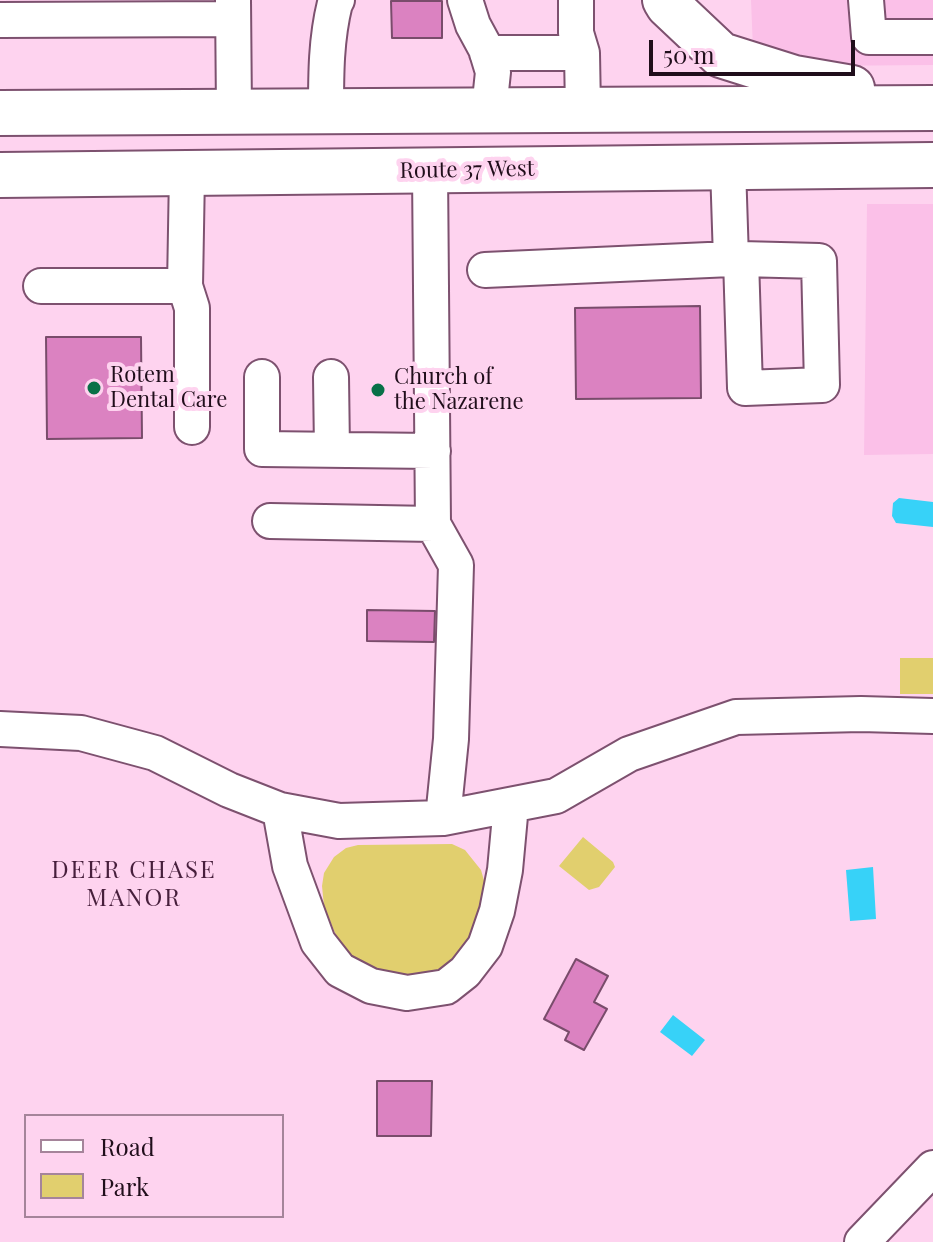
<!DOCTYPE html>
<style>
body{margin:0}
#map{position:relative;width:933px;height:1242px;overflow:hidden;background:#fed3ef;font-family:"Playfair Display",serif}
canvas{display:block}
.legend{position:absolute;left:24px;top:1114px;width:260px;height:104px;box-sizing:border-box;background:#fed3ef;border:2px solid #a5849a;margin:0;padding:10px 14px;list-style:none;font-size:24px;color:#200e1b}
.legend li{display:flex;align-items:center;gap:16px;height:40px}
.legend b{width:40px;border:2px solid #a5849a}
.scale{position:absolute;left:649px;top:40px;width:206px;height:36px;box-sizing:border-box;border:4px solid #200e1b;border-top:0;padding-left:10px;font-size:24px;line-height:28px;white-space:nowrap;color:#200e1b;-webkit-text-stroke:6px #fed3ef;paint-order:stroke}
</style>
<div id="map">
<canvas width="933" height="1242"></canvas>
<ul class="legend">
<li><b style="height:10px;background:#fff"></b>Road</li>
<li><b style="height:22px;background:#e1cf6e"></b>Park</li>
</ul>
<div class="scale">50 m</div>
</div>
<script>
const context = document.querySelector('canvas').getContext('2d');
context.lineJoin = 'round';
function fillPath(path, color) {
  context.fillStyle = color;
  context.fill(path, 'evenodd');
}
function stroke(path, color, width, dash) {
  context.strokeStyle = color;
  context.lineWidth = width;
  context.lineCap = dash ? 'butt' : 'round';
  context.setLineDash(dash || []);
  context.stroke(path);
}
function drawText(font, color, halo, rows, align = 'center') {
  context.font = font + ' "Playfair Display",serif';
  context.lineWidth = 8;
  context.setLineDash([]);
  context.textBaseline = 'middle';
  context.strokeStyle = halo;
  context.fillStyle = color;
  for (const [text, x, y, turn = 0] of rows) {
    context.save();
    context.translate(x, y);
    context.rotate((+turn || 0) * Math.PI / 180);
    context.textAlign = isNaN(turn) ? turn : align;
    if (halo) context.strokeText(text, 0, 0);
    context.fillText(text, 0, 0);
    context.restore();
  }
}
fillPath(new Path2D(`
 M751,0H933V65L809,66L753,50Z
 M867,204H933V454L864,455Z`), '#fbc0e8');
fillPath(new Path2D(`
 M900,658H933V694H900Z
 M583,837L613,862L615,867L599,887L589,890L559,866Z
 M452,844L465,850L481,870L485,884L483,915L461,956L442,972L407,982L356,963L346,952L335,933L324,906L322,886L324,873L334,857L346,848L358,845Z`), '#e1cf6e');
fillPath(new Path2D(`
 M899,498L933,502V527L896,523L892,516L893,503Z
 M873,867L876,919L850,921L846,870Z
 M673,1015L705,1040L692,1056L660,1032Z`), '#37d2f8');
const building = new Path2D(`
 M391,1H442V38H392Z
 M700,306L701,398L576,399L575,308Z
 M46,337H141L142,438L47,439Z
 M367,610L435,611L434,642L367,641Z
 M576,959L608,976L594,1002L607,1009L584,1050L565,1040L569,1032L544,1019Z
 M377,1081H432L431,1136H377Z`);
fillPath(building, '#db82c1');
stroke(building, '#794c6b', 2);
const minor = new Path2D(`
 M233,0L234,111
 M465,0L473,25L486,49L493,72L489,110
 M576,0V33L582,53L583,110
 M866,0L869,37H933
 M0,20L233,19
 M487,53H582
 M326,111C326,74 326,39 335,3L337,0
 M187,173L185,286L192,308V427
 M731,259H741L819,261L822,385L745,388L741,259
 M485,270L731,259L728,167
 M41,286H185
 M262,377V449L433,451
 M331,377L332,450
 M270,521L433,524L430,170
 M433,524L456,565L451,739L443,818
 M0,729L81,733L155,753L229,790L280,810L339,821L443,818L556,796L629,754L736,717L861,714L933,716
 M280,810L290,866L318,942L340,970L371,986L407,993L446,987L465,972L485,946L497,911L505,870L511,805
 M862,1242L933,1168`);
const highway = new Path2D(`
 M665,0L668,5L721,55L794,78L852,88
 M0,113L933,108
 M0,175L933,165`);
stroke(minor, '#7d516f', 38);
stroke(highway, '#7d516f', 48);
stroke(minor, '#fff', 34);
stroke(highway, '#fff', 44);
for (const [x, y, r, color] of [
 [94,388,8,"#087047"],
 [378,390,8,"#087047"]
]) {
  const dot = new Path2D();
  dot.arc(x, y, r, 0, 2 * Math.PI);
  context.fillStyle = color;
  context.fill(dot);
  stroke(dot, '#fed3ef', 3);
}
drawText('22px', '#200e1b', '#fed3ef', [
 ["Route 37 West",467,170,-1]
]);
drawText('22px', '#200e1b', '#fed3ef', [
 ["Rotem",110,375],
 ["Dental Care",110,400],
 ["Church of",394,377],
 ["the Nazarene",394,402]
], 'left');
context.letterSpacing = '2px';
drawText('24px', '#471f3c', '#fed3ef', [
 ["DEER CHASE",134,871],
 ["MANOR",134,899]
]);
context.letterSpacing = '0px';
</script>
